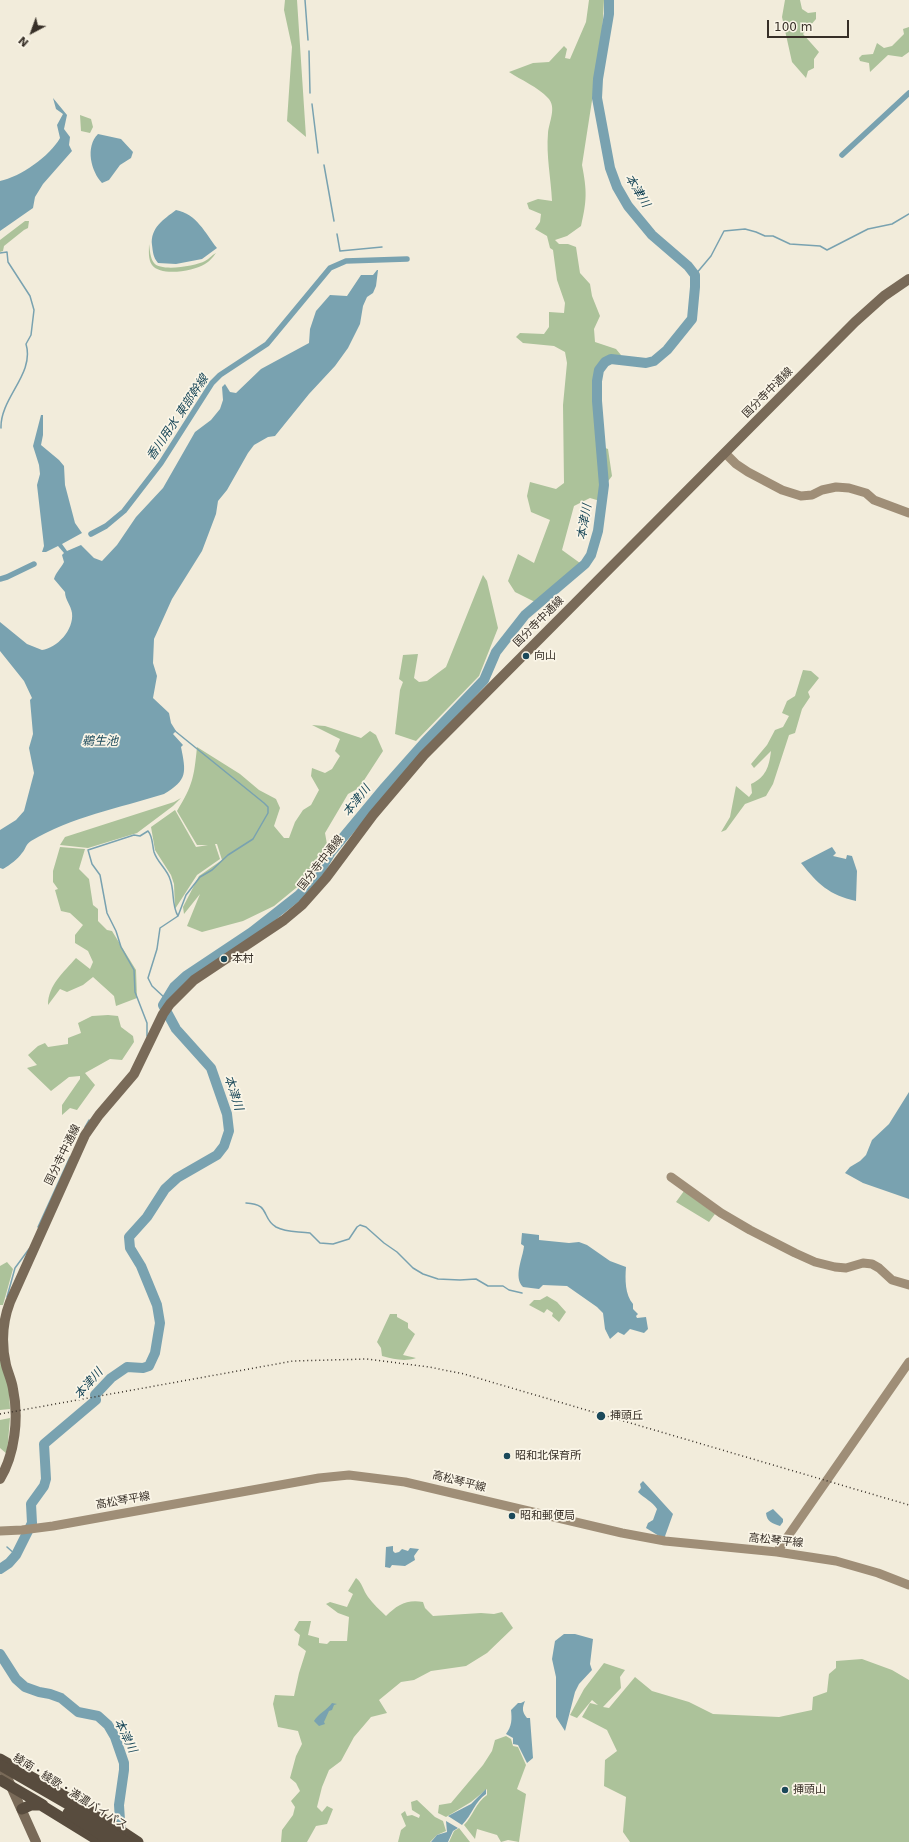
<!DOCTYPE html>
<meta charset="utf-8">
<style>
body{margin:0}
#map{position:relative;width:909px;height:1842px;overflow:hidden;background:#f2ecdb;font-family:"DejaVu Sans",sans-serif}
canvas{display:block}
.north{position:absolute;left:12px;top:12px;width:40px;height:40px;-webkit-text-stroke:3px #faf5e7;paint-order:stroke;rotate:221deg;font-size:11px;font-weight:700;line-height:16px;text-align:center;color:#372f27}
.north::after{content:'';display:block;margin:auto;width:14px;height:18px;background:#372f27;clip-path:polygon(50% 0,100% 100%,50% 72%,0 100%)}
.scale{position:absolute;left:767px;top:20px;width:82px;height:18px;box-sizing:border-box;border:2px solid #372f27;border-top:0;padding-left:5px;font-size:12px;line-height:14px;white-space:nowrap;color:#372f27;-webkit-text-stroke:3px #faf5e7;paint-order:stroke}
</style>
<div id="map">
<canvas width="909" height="1842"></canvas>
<div class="north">N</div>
<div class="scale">100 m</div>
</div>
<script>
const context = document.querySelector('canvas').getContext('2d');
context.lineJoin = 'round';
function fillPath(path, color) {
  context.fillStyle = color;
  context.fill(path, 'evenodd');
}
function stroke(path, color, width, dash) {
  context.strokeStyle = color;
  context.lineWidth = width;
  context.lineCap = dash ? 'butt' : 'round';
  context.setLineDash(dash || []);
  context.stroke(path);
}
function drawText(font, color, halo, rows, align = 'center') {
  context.font = font + ' "DejaVu Sans","Noto Sans JP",sans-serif';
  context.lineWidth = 3.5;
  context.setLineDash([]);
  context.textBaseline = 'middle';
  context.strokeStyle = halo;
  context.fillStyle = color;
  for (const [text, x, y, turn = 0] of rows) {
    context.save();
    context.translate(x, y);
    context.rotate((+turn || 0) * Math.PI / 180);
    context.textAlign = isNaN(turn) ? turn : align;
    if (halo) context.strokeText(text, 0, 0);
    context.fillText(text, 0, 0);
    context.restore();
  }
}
fillPath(new Path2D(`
 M285,0H297L306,137L287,121L292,47L284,10Z
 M589,0H604L602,36L582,165C587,191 587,200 581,226L567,236L555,240L559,244H568L576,247L580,273L590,284L592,296L600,316L594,329L595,342L616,349L621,355L609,356C594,373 600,391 601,411C602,422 600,434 600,446L608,449L612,476L606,484L600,501L590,498L574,506L562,550L580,563L535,602L515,592L508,581L518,554L534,563L550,520L531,512L527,496L530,482L556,489L564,483L563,405L567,363L565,352L554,346L523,343L516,337L520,333L544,334L549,327V312L564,313L565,303L557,280L553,250L550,248L547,236L535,229L540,222L541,214L529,209L527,203L538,199L552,201C551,178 546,156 548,133C549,122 557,107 548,98C538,87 521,80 509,72L533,63L549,62L564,46L567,49L565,58L570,59L586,22Z
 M785,0H800L802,9L808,13L816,12V19L803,34L819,52L814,59V68L808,71L806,78L792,62L782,17Z
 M909,27V52L902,57L888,55L870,72L869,63L860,61L859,58L862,55L873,54L877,43L884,48L892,46L904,34L903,29Z
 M80,115L91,119L93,127L90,133L81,131Z
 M25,221H29L28,228L24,230L4,246L3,251L0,252V240Z
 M149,244C150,250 150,258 154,263C161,272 196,266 205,261C209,259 212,255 216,253C213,257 209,262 205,264C194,271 161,277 152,265C148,259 149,251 149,244Z
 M483,575L487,581L498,628L479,676L416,741L395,734L400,690L403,682L399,679L403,655L418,654L414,678L419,682L427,681L446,667Z
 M803,670L811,671L819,678L808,692L810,697L802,709L795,733L789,735L773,784L766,796L745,804L726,830L721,832L730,817L736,786L749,797L752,793L751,784C766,777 769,767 771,751L754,768L751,764L767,745L775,730L783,727L789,716L782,713L787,701L795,696Z
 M312,725L325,726L361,738L370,731L376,735L383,751L359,788L348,794L325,833L328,850L307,879L274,906L243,921L202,932L187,926L200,894L184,914L183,907L199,876L222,860L217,844H215L220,859L197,875L175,909L174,884L171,875L155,850L151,827L175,810L196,847L208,845H197L177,811C193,785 194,777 197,747L240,774L259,790L276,799L280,808L274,826L284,838H289L295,822L303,810L311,805L319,790L311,776L312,768L325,773L332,769L340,756L335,751L340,739Z
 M181,798L173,806L137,833L88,848L60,845L65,837L174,802Z
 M60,847L85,849L79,869L89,879L93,905L98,909V921L107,930L112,931L136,970L137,998L116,1006L114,996L93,977L83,985L67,992L60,989L48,1005C48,985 64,972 76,958L90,969L93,962L88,951L75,943V935L83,925L70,913L61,911L55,890L58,889L53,882V871Z
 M108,1015L118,1016L121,1027L133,1036L134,1042L122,1060L110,1059L85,1073L95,1085L77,1110L70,1108L62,1115V1105L80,1079V1076L69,1077L51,1091L27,1068L37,1065L28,1055L38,1046L45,1043L48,1047L68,1044V1038L81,1033L78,1023L92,1016Z
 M684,1191L715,1214L709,1222L676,1202Z
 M7,1262L13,1269L3,1305H0V1266Z
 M547,1296L557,1302L566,1312L559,1322L552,1316L553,1313L547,1309L544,1313L529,1305L534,1300H540Z
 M390,1314H397V1317L408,1323V1328L415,1334L403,1355L416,1358C404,1362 394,1359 382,1356L381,1348L377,1342Z
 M0,1354L9,1389L10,1409L0,1410Z
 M10,1418L7,1454L0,1448V1420Z
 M356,1578C362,1582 363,1590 368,1597C373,1604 380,1610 386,1616C397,1605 407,1599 423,1602L425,1608L433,1616L481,1613L494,1614L502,1612L513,1628L487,1653L466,1666L431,1671L414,1680L401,1682L379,1700L387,1713L371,1717L354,1737L341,1761L329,1770L322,1787L317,1807L322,1812L327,1806L333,1809L327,1824L316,1826L307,1842H281L282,1830L293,1815L295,1807L291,1801L300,1791L296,1783L290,1778L296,1756L302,1744L298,1731L278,1727L273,1704L275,1695L294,1696L299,1673L306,1651L298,1645L300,1635L294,1630L299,1621H311L308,1635L319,1638V1643L327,1644L330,1641H347L349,1617L338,1613L326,1604L330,1602L347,1607L353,1594L348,1591Z
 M862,1659L892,1670L909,1680V1842H630L623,1832L626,1797L604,1786L605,1760L617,1751L607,1730L582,1717L590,1703L598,1705L592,1700L577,1718L570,1715L584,1689L604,1663L625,1670L620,1677L621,1688L603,1707L609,1708L635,1677L652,1691L689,1702L713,1714L779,1717L812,1710L813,1697L827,1692L829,1674L836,1668V1661Z
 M506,1736L511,1739L513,1746L518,1747L526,1765L517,1789L526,1794L519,1842L508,1840L501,1842L497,1835L477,1829L475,1839L464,1825C473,1816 476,1802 487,1795V1789L471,1802L446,1817L438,1813L439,1805L451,1803L483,1765L492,1751L495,1740Z
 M417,1800L435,1817L443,1821L446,1831L437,1835L430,1842H398L401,1830L406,1826L401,1814L405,1811L407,1816L412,1815L419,1818L420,1815L412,1810L411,1802Z
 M459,1828L470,1842H449L454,1831Z`), '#acc29a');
fillPath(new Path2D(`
 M53,98L67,115L64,129L70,137L69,145L72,151L43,184L35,197L33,208L0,231V181C20,177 50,156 60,138L57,125L63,114L56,109Z
 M98,134L121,139L133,152L131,158L120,165L109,180L102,183C91,171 85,147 98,134Z
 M176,210C197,214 205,233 217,248L202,259L176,264L158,263C153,257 153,252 152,245C150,228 164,219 176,210Z
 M377,270H378L376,286L373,293L367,297L363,306L360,324L348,348L335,366L309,394L275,436L268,437L254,445L248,453L227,490L218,501L216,514L202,551L172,599L154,639L153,663L157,676L153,698L169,713L171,723L176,731L173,734L183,745L181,747C186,772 188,780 164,794C119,808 71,817 31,841C25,845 26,849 22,853C17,860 11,864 3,869L0,868V830L16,820L24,811L34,773L29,748L33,734L30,700L32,698L24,681L0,651V622L27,644L42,650C57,648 74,630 72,613C71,605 65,600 65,592L54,579C56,572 61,568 64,562L62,555L64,553L58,546L46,552H42L44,546L37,485L40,474L39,465L33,446L41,415H43V435L41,445L59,460L64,466L65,485L75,523L82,533L62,544L67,551L81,545L94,558L102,561L117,545L136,517L163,488L195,432L211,420L220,409L223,400L222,387L225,384L230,392L236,393L261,369L309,343L310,329L316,311L330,295L347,296L361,275H373Z
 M832,847L836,853L833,856L846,859L847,855L852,856L857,871L856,901C829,895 818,884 801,863Z
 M909,1092V1199L863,1183L845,1173L850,1167L860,1161L866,1155L872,1140L889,1124Z
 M522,1233L539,1235V1240L569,1243L579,1242L587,1245L610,1261L626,1267C625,1279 625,1295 633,1304V1309L638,1314L636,1316L637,1318L646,1317L648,1329L644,1333L630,1329L624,1335L618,1332L610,1339L605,1329L603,1313L597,1307L567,1286L543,1285L539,1289L523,1287C513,1277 523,1258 524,1246L521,1244Z
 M643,1481L673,1514L664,1539L646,1528L648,1523L653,1520L657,1509C652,1501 645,1499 638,1492L641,1488L640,1484Z
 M773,1509L783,1519V1522L780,1526C772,1523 767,1522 766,1513Z
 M393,1546V1551L395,1553L399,1552L402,1549L408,1551L410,1548L419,1549L414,1556L415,1560L405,1566L392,1565L390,1568L385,1567L386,1547Z
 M564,1634H575L593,1639L590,1664L592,1670L579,1684L575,1692L565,1731L556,1717V1677L552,1659L555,1641Z
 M525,1701C522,1708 522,1712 527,1718H530L533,1758L527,1763L518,1745L513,1744V1738L506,1734C512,1726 512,1719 511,1710L518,1703H521Z
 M332,1703L337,1704L334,1705L332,1710L329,1711L324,1722L325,1724L319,1726L314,1721C318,1714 327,1710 332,1703Z
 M486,1789V1794C475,1801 472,1815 462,1825L448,1816L471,1804Z
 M446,1821L458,1828L453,1831L448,1842H431L437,1835L447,1832Z`), '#79a2b0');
stroke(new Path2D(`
 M305,0L308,40
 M309,51L310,93
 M312,104L318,153
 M324,165L334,221
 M337,234L340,251L382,247
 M0,253L7,252L8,262L30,296L34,310L31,335L26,344C35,374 0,398 1,428
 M695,275L711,256L724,231L745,229L756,232L765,236H773L790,244L820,246L827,250L868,229L892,224L909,214
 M166,999L152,986L148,978L157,949L160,928L178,916L186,895L200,877L212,870L228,855L253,839L268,813V807L264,803L175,731
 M147,1036V1023L135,992L134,970L121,947L116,931L107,913L100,875L92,864L88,850L134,835L140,836L148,831C153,837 152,844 154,852C157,862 167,869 170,879C175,892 171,904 178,916
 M85,1127L89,1120
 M246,1203C271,1204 261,1218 276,1227C287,1233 298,1231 310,1233L320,1243L333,1244L349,1239L357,1227L360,1225L366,1227L384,1243L397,1252L413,1268L423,1274L438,1279L460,1280L476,1279L488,1286H503L509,1290L522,1293
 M38,1227L70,1157
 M7,1297L15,1268L29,1249
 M7,1547L16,1555`), '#79a2b0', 1.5);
stroke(new Path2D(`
 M842,155L909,93
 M91,534L106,526L124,511L161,463L212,383L220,375L267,344L330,268L346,261L407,259
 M0,579L7,577L34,564`), '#79a2b0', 5.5);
stroke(new Path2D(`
 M0,1569L9,1563L16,1555L32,1523L31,1504L44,1486L46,1479L44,1444L96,1400L95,1395L111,1378L127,1367L143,1368L149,1366L155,1353L160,1323L157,1305L141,1266L130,1248L129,1237L147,1217L165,1189L177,1178L217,1155L224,1146L229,1131L227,1114L211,1068L176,1029L163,1005L174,987L186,976L252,932L299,895L317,876L331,852L385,787L424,743L484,680L496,652L525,615L585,564L591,555L598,531L604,485L597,401V381L599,370L605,362L611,359L646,363L654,361L667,350L692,319L695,287V275L688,266L652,235L628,206L617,187L610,168L597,98L598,79L609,14V0
 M0,1654L16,1679L25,1687L39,1692L50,1694L61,1698L78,1712L98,1716L108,1725L115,1737L124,1763V1770L119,1805L121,1836`), '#79a2b0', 10);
stroke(new Path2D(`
 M725,453L736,464L748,472L782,490L801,496L812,495L822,490L836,487L849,488L866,493L874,500L909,513
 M671,1177L721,1213L750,1230L795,1253L815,1262L835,1267L846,1268L863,1263L872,1264L879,1268L892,1280L909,1285
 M0,1531L22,1530L53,1526L319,1478L349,1475L405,1482L622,1533L665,1541L777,1552L836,1561L878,1573L909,1585
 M777,1552L909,1362`), '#9f8e77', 9);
stroke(new Path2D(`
 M0,1479C15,1454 19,1417 13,1389C12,1381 8,1373 6,1365C1,1343 2,1323 10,1302L85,1135L99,1115L134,1074L163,1014L170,1004L194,980L284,920L302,905L326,878L373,815L424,755L855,322L884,296L909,279
 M1,1764L36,1842`), '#796a58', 10);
stroke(new Path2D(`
 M0,1759L94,1813L138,1842
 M0,1780L43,1805
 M22,1809L31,1805H41L101,1842`), '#584c3e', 11);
stroke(new Path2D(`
 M0,1414L293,1361L367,1359L429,1367L464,1374L909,1505`), '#372f27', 1.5, [1, 3]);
stroke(new Path2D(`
 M0,1765L66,1803L126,1842
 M68,1813L112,1842`), '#584c3e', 11);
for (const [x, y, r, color] of [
 [526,656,4,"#1b495a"],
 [224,959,4,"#1b495a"],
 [601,1416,5,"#1b495a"],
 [507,1456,4,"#1b495a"],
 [512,1516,4,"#1b495a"],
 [785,1790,4,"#1b495a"]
]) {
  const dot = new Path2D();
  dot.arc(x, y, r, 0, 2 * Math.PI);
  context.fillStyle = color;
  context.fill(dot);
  stroke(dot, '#faf5e7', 1.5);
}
drawText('11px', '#372f27', '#faf5e7', [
 ["国分寺中通線",768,393,-45],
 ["国分寺中通線",539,622,-45],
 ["国分寺中通線",321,863,-52],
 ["国分寺中通線",63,1155,-64],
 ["高松琴平線",459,1482,14],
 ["高松琴平線",123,1501,-10],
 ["高松琴平線",776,1541,6],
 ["綾南・綾歌・満濃バイパス",70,1792,32]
]);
drawText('11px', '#372f27', '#faf5e7', [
 ["向山",534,656],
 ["本村",232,959],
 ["挿頭丘",610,1416],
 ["昭和北保育所",515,1456],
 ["昭和郵便局",520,1516],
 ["挿頭山",793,1790]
], 'left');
drawText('italic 12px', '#1b495a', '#faf5e7', [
 ["本津川",637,191,59],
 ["香川用水 東部幹線",178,418,-56],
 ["本津川",585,522,-80],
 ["鵜生池",100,742],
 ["本津川",357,801,-52],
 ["本津川",233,1093,72],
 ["本津川",89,1384,-49],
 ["本津川",125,1736,64]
]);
</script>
